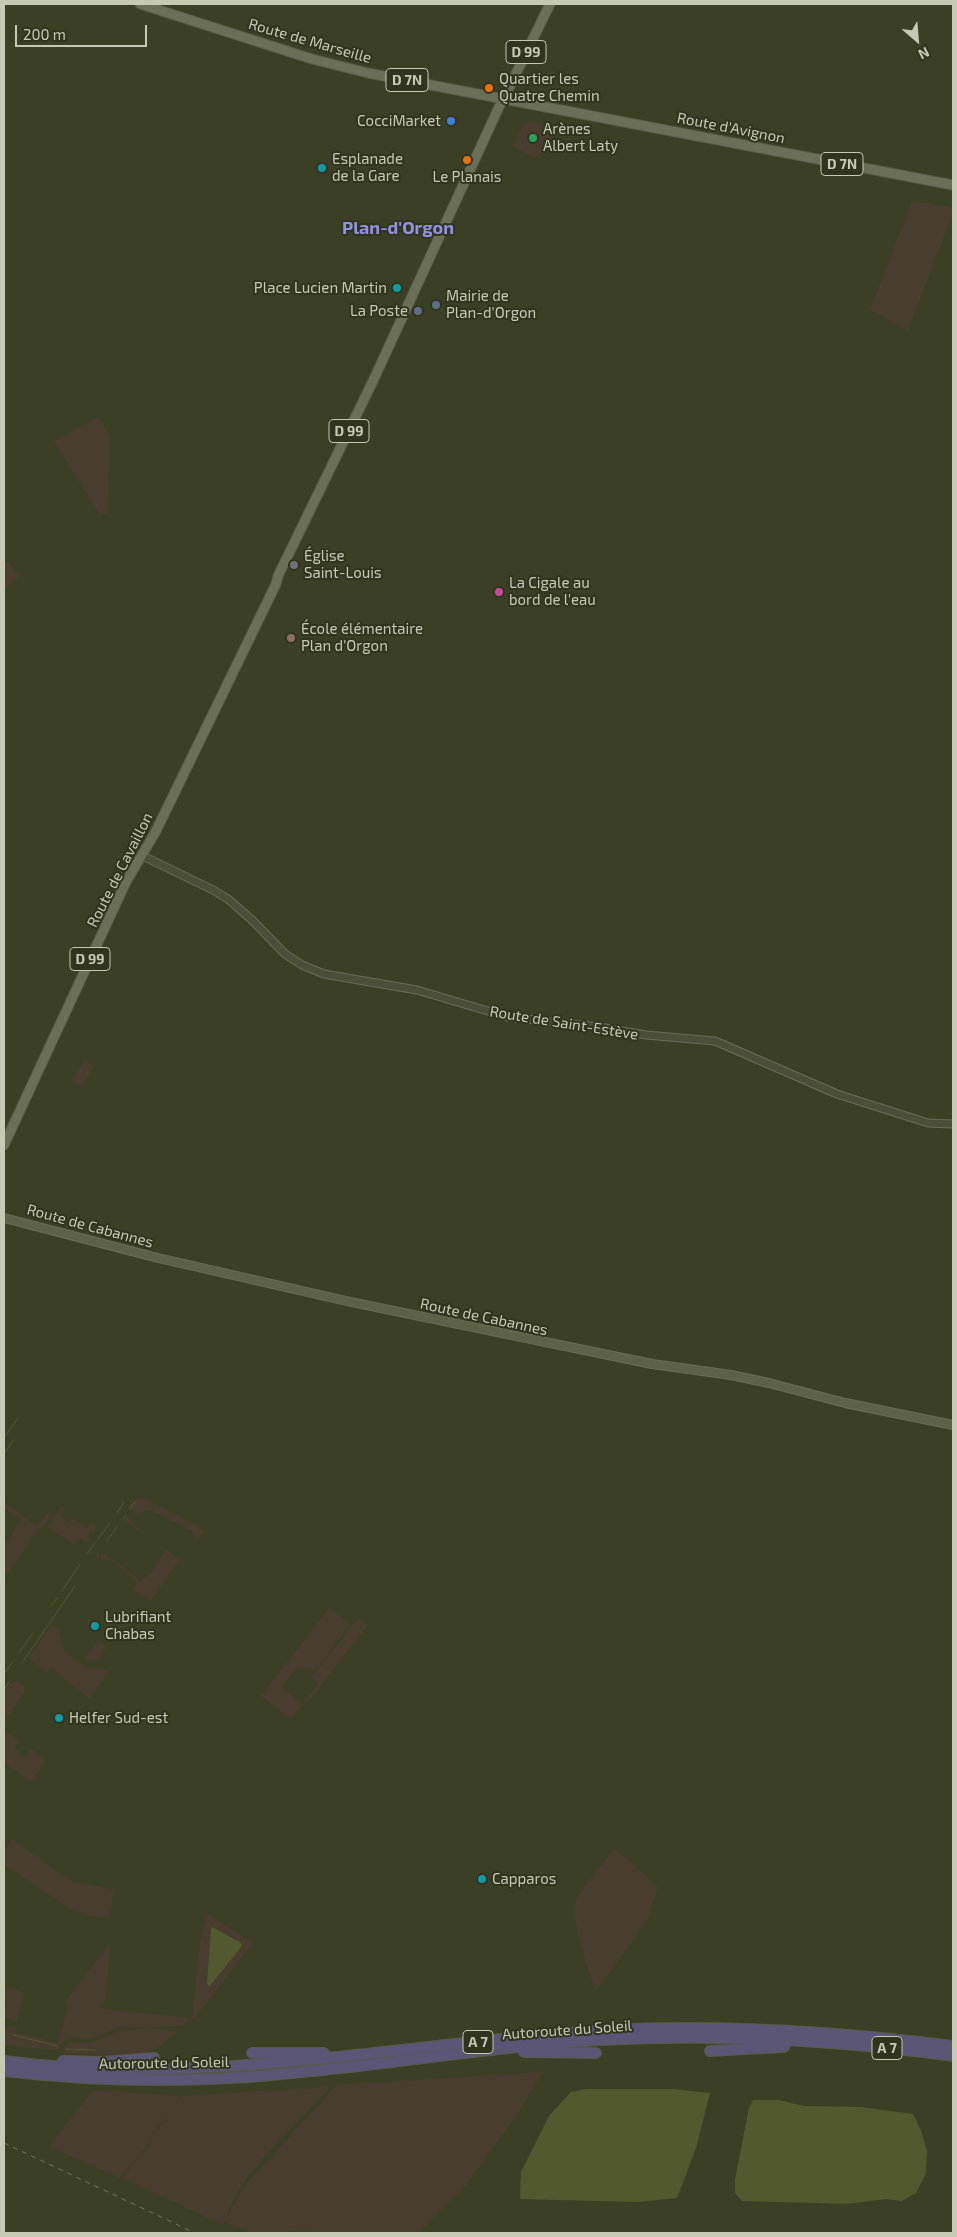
<!DOCTYPE html>
<meta charset="utf-8">
<style>
body{margin:0}
#map{position:relative;width:957px;height:2237px;overflow:hidden;background:#3b3f25;font-family:"Exo 2",sans-serif}
canvas{display:block}
.frame{position:absolute;inset:0;border:5px solid #c6cab5;pointer-events:none}
.north{position:absolute;left:892px;top:15px;width:50px;height:50px;-webkit-text-stroke:4px #31341e;paint-order:stroke;rotate:153deg;font-size:14px;font-weight:700;line-height:20px;text-align:center;color:#c6cab5}
.north::after{content:'';display:block;margin:auto;width:18px;height:22px;background:#c6cab5;clip-path:polygon(50% 0,100% 100%,50% 72%,0 100%)}
.scale{position:absolute;left:15px;top:25px;width:132px;height:22px;box-sizing:border-box;border:2px solid #c6cab5;border-top:0;padding-left:6px;font-size:15px;line-height:18px;white-space:nowrap;color:#c6cab5;-webkit-text-stroke:4px #31341e;paint-order:stroke}
</style>
<div id="map">
<canvas width="957" height="2237"></canvas>
<div class="frame"></div>
<div class="north">N</div>
<div class="scale">200 m</div>
</div>
<script>
const context = document.querySelector('canvas').getContext('2d');
context.lineJoin = 'round';
function fillPath(path, color) {
  context.fillStyle = color;
  context.fill(path, 'evenodd');
}
function stroke(path, color, width, dash) {
  context.strokeStyle = color;
  context.lineWidth = width;
  context.lineCap = dash ? 'butt' : 'round';
  context.setLineDash(dash || []);
  context.stroke(path);
}
function drawText(font, color, halo, rows, align = 'center') {
  context.font = font + ' "Exo 2",sans-serif';
  context.lineWidth = 4;
  context.setLineDash([]);
  context.textBaseline = 'middle';
  context.strokeStyle = halo;
  context.fillStyle = color;
  for (const [text, x, y, turn = 0] of rows) {
    context.save();
    context.translate(x, y);
    context.rotate((+turn || 0) * Math.PI / 180);
    context.textAlign = isNaN(turn) ? turn : align;
    if (halo) context.strokeText(text, 0, 0);
    context.fillText(text, 0, 0);
    context.restore();
  }
}
fillPath(new Path2D(`
 M530,121L556,127L543,153L533,157L512,146L524,124Z
 M912,201L953,208V213L908,331L870,310Z
 M99,417L110,437L108,514H99L54,441Z
 M4,558L20,575L4,590Z
 M84,1060L94,1066L82,1087L72,1081Z
 M142,1497L201,1528L202,1533L182,1562L169,1553L179,1560L151,1601L133,1590L137,1584L135,1580L112,1561L98,1558L97,1553L101,1556L103,1553L140,1580L150,1575L165,1551H167L124,1520L127,1516L144,1534L180,1559H184L196,1540L192,1531L148,1509L139,1515L128,1508L136,1499Z
 M4,1502L37,1526L49,1511L51,1517L41,1529L39,1528L4,1579V1547L21,1519L4,1508Z
 M62,1506L65,1509L60,1516L69,1522L72,1518L87,1528L91,1523L97,1527L93,1533L91,1532L87,1537L89,1539L87,1543L80,1538L75,1545L47,1527Z
 M329,1608L351,1624L318,1667L313,1670L296,1668L282,1687L303,1704L291,1719L261,1696Z
 M358,1618L368,1625L309,1701L305,1702V1699L298,1694L307,1699L318,1684L312,1677Z
 M53,1624L59,1629L64,1650L72,1658L87,1667L110,1670L89,1699L52,1668L46,1672L28,1658Z
 M98,1640L104,1644L106,1648L99,1660L87,1662L85,1659Z
 M17,1681L24,1685V1693L4,1722V1692L11,1682L13,1683Z
 M4,1729L19,1741L14,1748L26,1757L31,1749L46,1760L32,1782L4,1763Z
 M12,1839L71,1881L114,1890L110,1918L86,1915L67,1907L4,1864V1852Z
 M615,1848L658,1887L647,1921L596,1991C589,1973 570,1919 576,1901C578,1893 608,1857 615,1848Z
 M203,1911L253,1943L194,2019H192L200,1942L206,1918ZM212,1927H215L241,1943L242,1946L211,1986L207,1984Z
 M109,1945L110,1950L105,2001L99,2008L190,2018L183,2026L120,2027L92,2039L69,2038L62,2043L59,2050H56L4,2045V2034L9,2026L16,2027L15,2032L58,2043L68,2005L65,2004V2001Z
 M4,1986L24,1993L17,2021L4,2018V2009L7,2005L4,2002Z
 M151,2029L178,2031L159,2047L141,2055L58,2053L63,2051L69,2042H91L123,2030Z
 M543,2072L513,2121L462,2190L418,2233H318L312,2231L253,2233L224,2222L223,2225L122,2178L152,2142V2136L174,2107L151,2135L150,2142L120,2178L49,2147L89,2095L97,2090L180,2096L178,2103L181,2096L330,2087C296,2127 240,2171 225,2221L242,2189L337,2085Z`), '#493d2f');
fillPath(new Path2D(`
 M213,1927L241,1943L242,1946L210,1986L207,1984L211,1929Z
 M586,2089H672L710,2093L696,2148L677,2198L637,2202L520,2199L521,2172L549,2116L571,2092Z
 M753,2100H779L804,2106L861,2107L913,2114L921,2130L927,2151L926,2173L916,2193L902,2201L886,2199L847,2204L742,2201L735,2193V2179L749,2108Z`), '#52592e');
stroke(new Path2D(`
 M4,1438L18,1418
 M5,1453L13,1440
 M130,1508L135,1502
 M117,1513L124,1502
 M123,1519L126,1515
 M98,1539L110,1523
 M106,1542L117,1527
 M87,1554L95,1543
 M97,1555L98,1554
 M62,1591L80,1564
 M51,1606L58,1597
 M19,1653L33,1633
 M22,1663L75,1586
 M4,1674L13,1661
 M4,1690L9,1682
 M13,2035L57,2046
 M66,2049L95,2050`), '#52592e', 1);
const tertiary = new Path2D(`
 M141,855L213,890L228,899L252,920L285,954L302,965L324,974L417,990L508,1017L599,1027L646,1035L715,1041L837,1094L928,1123L953,1124`);
const secondary = new Path2D(`
 M4,1218L158,1258L351,1302L652,1364L731,1375L769,1383L845,1403L953,1425`);
const primary = new Path2D(`
 M140,4L312,59L368,73L953,185
 M4,1145L126,882L156,831L276,584L278,576L373,381L499,107L507,92L550,4`);
const motorway = new Path2D(`
 M710,2051L784,2047
 M524,2052L596,2053
 M252,2053H324
 M4,2061C193,2086 378,2048 566,2033C695,2022 826,2030 953,2046
 M63,2061L103,2062L154,2058
 M4,2071C80,2080 156,2082 233,2078C346,2071 458,2051 571,2042C698,2033 827,2039 953,2056`);
stroke(tertiary, '#696d57', 9);
stroke(secondary, '#696d57', 10);
stroke(primary, '#585b45', 11);
stroke(motorway, '#565a44', 12);
stroke(tertiary, '#4b4f39', 7);
stroke(secondary, '#5d6247', 8);
stroke(primary, '#6b6f57', 9);
stroke(motorway, '#5b5675', 10);
stroke(new Path2D(`
 M4,2143L195,2233`), '#72765b', 1, [5, 5]);
for (const [x, y, r, color] of [
 [489,88,5,"#e8710a"],
 [451,121,5,"#3f7fe0"],
 [533,138,5,"#2e9e5b"],
 [467,160,5,"#e8710a"],
 [322,168,5,"#0f9aa8"],
 [397,288,5,"#0f9aa8"],
 [436,305,5,"#5c6f8a"],
 [418,311,5,"#5c6f8a"],
 [294,565,5,"#6b7280"],
 [499,592,5,"#d1479c"],
 [291,638,5,"#8d6e63"],
 [95,1626,5,"#0f9aa8"],
 [59,1718,5,"#0f9aa8"],
 [482,1879,5,"#0f9aa8"]
]) {
  const dot = new Path2D();
  dot.arc(x, y, r, 0, 2 * Math.PI);
  context.fillStyle = color;
  context.fill(dot);
  stroke(dot, '#31341e', 2);
}
for (const [x, y, w] of [
 [526,52,40],
 [407,80,42],
 [842,164,42],
 [349,431,40],
 [90,959,40],
 [478,2042,30],
 [887,2048,30]
]) {
  const box = new Path2D();
  box.roundRect(x - w / 2, y - 11.5, w, 23, 4);
  context.fillStyle = '#31341e';
  context.fill(box);
  stroke(box, '#c6cab5', 1);
}
drawText('bold 14px', '#c6cab5', null, [
 ["D 99",526,52],
 ["D 7N",407,80],
 ["D 7N",842,164],
 ["D 99",349,431],
 ["D 99",90,959],
 ["A 7",478,2042],
 ["A 7",887,2048]
]);
drawText('15px', '#c6cab5', '#31341e', [
 ["Route de Marseille",310,41,16],
 ["Route d'Avignon",731,128,11],
 ["Route de Cavaillon",120,870,-63],
 ["Route de Saint-Estève",564,1023,9],
 ["Route de Cabannes",90,1226,15],
 ["Route de Cabannes",484,1317,12],
 ["Autoroute du Soleil",567,2030,-4],
 ["Autoroute du Soleil",164,2063,-1]
]);
drawText('15px', '#c6cab5', '#31341e', [
 ["Quartier les",499,79],
 ["Quatre Chemin",499,96],
 ["CocciMarket",441,121,"right"],
 ["Arènes",543,129],
 ["Albert Laty",543,146],
 ["Esplanade",332,159],
 ["de la Gare",332,176],
 ["Le Planais",467,177,"center"],
 ["Place Lucien Martin",387,288,"right"],
 ["Mairie de",446,296],
 ["Plan-d'Orgon",446,313],
 ["La Poste",408,311,"right"],
 ["Église",304,556],
 ["Saint-Louis",304,573],
 ["La Cigale au",509,583],
 ["bord de l'eau",509,600],
 ["École élémentaire",301,629],
 ["Plan d'Orgon",301,646],
 ["Lubrifiant",105,1617],
 ["Chabas",105,1634],
 ["Helfer Sud-est",69,1718],
 ["Capparos",492,1879]
], 'left');
drawText('bold 18px', '#9392e2', '#31341e', [
 ["Plan-d'Orgon",398,228]
]);
</script>
